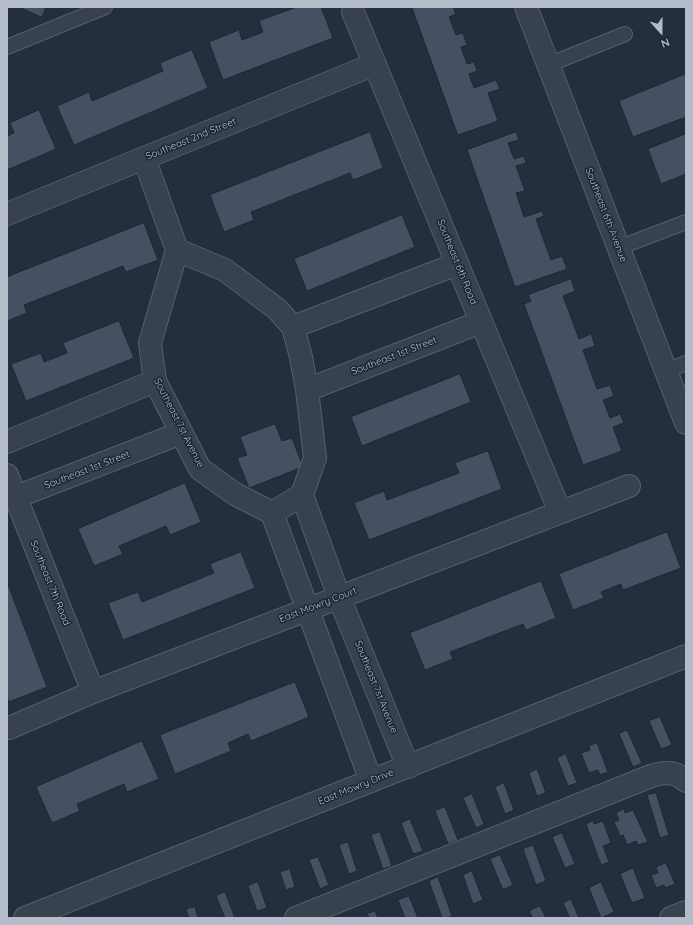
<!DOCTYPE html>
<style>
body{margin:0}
#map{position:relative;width:693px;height:925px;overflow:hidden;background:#242f3e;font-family:Quicksand,sans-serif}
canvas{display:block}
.frame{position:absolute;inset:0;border:8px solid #b4bcc9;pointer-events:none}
.north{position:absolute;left:641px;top:12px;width:40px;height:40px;-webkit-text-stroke:3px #1d2633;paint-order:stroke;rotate:159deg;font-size:11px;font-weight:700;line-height:16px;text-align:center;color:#b4bcc9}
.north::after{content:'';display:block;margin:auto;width:14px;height:18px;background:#b4bcc9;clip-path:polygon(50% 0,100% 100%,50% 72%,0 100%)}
</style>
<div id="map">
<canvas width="693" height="925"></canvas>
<div class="frame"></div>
<div class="north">N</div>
</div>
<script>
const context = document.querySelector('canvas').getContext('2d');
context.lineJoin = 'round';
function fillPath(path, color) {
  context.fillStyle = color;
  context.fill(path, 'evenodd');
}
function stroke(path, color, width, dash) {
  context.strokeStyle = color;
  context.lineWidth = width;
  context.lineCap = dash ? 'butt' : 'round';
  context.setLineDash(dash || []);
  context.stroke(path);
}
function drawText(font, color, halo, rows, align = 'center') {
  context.font = font + ' Quicksand,sans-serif';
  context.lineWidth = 3;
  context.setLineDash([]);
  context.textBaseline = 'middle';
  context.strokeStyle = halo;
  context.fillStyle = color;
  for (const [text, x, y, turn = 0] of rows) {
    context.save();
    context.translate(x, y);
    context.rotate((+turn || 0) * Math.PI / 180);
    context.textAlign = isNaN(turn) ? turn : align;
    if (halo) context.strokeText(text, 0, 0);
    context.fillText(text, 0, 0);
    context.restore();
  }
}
const building = new Path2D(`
 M19,7H46L42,17Z
 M297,7H321L333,38L223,80L209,42L239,30L242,40L263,32L259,21Z
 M412,7H453L456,14L449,17L456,35L463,33L467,45L461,47L467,64L474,62L477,71L469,74L474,88L496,80L500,89L488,93L498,121L458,135Z
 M192,50L208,88L74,145L57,106L89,92L92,101L163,71L160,63Z
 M686,74V117L633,137L619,101Z
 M39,110L56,149L7,170V136L14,133L10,123Z
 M370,132L383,168L353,180L350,173L251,212L254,220L224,232L210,195Z
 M516,132L519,140L508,143L514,159L524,156L526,163L516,166L525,191L516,193L524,217L542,211L544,216L536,219L551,260L562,256L567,269L515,287L467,150Z
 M686,134V174L661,184L648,149Z
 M402,215L415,247L307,291L294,259Z
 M144,223L158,260L126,272L123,266L24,305L27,313L7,321V277Z
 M571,279L575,291L563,296L579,339L591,334L595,346L583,350L597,389L610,385L614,396L603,400L610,418L620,414L624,423L613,427L622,451L583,465L524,304L531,301L528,295Z
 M119,321L134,358L26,401L11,364L41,353L44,362L67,353L63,343Z
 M460,374L471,402L362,446L351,417Z
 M275,424L282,441L292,438L303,467L249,488L237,458L247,455L240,437Z
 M488,451L502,489L369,540L354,503L384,491L387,500L459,473L455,463Z
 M185,483L201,522L170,535L166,526L119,546L123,554L94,566L78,529Z
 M667,532L681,568L623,590L621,584L601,592L604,598L573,610L559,574Z
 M241,552L255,588L123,640L108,603L138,592L142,602L214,573L210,564Z
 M541,581L556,618L526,630L523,624L450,652L453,659L425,670L410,633Z
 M7,582L47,687L9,702L7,697Z
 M295,682L309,717L251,741L248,734L228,743L231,751L175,774L160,735Z
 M660,717L672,745L661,749L649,721Z
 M627,730L642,763L633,767L619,734Z
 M142,741L159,779L127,792L124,784L77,804L80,811L52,823L36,787Z
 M597,743L608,772L600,775L598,770L589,773L581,753L590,750L589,746Z
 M566,754L577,783L568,786L557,758Z
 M537,769L546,793L537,796L529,773Z
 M504,783L514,810L505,814L495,787Z
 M656,793L669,835L660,838L647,795Z
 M472,794L484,824L476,828L463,798Z
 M445,807L458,840L448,844L435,811Z
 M624,809L625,813L633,810L648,842L638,845L636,841L627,845L623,835L620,836L614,822L619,820L616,813Z
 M410,819L423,851L413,854L401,823Z
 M593,821L594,824L603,821L611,843L603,846L609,862L601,865L586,824Z
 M380,832L392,866L383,869L371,835Z
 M562,833L575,864L565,868L552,837Z
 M348,842L357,871L349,874L339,845Z
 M533,845L546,881L536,885L523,849Z
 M500,855L513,885L503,890L490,859Z
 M318,857L329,885L320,889L309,860Z
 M666,863L675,884L665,888L664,885L656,888L651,875L658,873L656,867Z
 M633,868L645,898L632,903L620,874Z
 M290,869L295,887L286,890L280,872Z
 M472,871L483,900L473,904L463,875Z
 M438,877L452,916L446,918H442L429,881Z
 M258,882L267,908L257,911L248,886Z
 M601,882L614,912L601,918L589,888Z
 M225,892L235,918H225L216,896Z
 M409,896L418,918H405L398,900Z
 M571,899L579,918H570L563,903Z
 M540,906L546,918H533L529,911Z
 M195,907L198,918H189L186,909Z
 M375,911L378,918H369L367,914Z`);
fillPath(building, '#455162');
stroke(building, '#1f2835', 1);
const service = new Path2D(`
 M7,47L105,7
 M548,65L625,34
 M618,248L686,222
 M666,371L686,363`);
const minor = new Path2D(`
 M353,12L560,512
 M144,158L177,250L150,343L155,381L200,469L235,494L272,513L302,495L315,458L307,390L301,357L293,327L277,309L225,270L177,250
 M7,214L375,64
 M293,327L457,264
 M307,390L481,322
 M7,442L155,381
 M7,475L93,692
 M302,495L339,597L408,767
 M16,497L181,433
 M272,513L371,781
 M9,728L93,692L629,486
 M296,918L651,776C663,772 676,771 686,781
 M671,918L686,912`);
const tertiary = new Path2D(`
 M526,7L686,423
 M25,918L686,656`);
stroke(service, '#565f6c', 16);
stroke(minor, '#565f6c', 24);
stroke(tertiary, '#565f6c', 24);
stroke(service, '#38414e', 14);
stroke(minor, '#38414e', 22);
stroke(tertiary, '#38414e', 22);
drawText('10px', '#b4bcc9', '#1d2633', [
 ["Southeast 2nd Street",191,139,-22],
 ["Southeast 6th Avenue",606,215,69],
 ["Southeast 6th Road",457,262,68],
 ["Southeast 1st Street",394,356,-21],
 ["Southeast 7st Avenue",179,423,63],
 ["Southeast 1st Street",87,470,-21],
 ["Southeast 7th Road",50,583,68],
 ["East Mowry Court",318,605,-21],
 ["Southeast 7st Avenue",376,687,68],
 ["East Mowry Drive",356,787,-22]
]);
</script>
